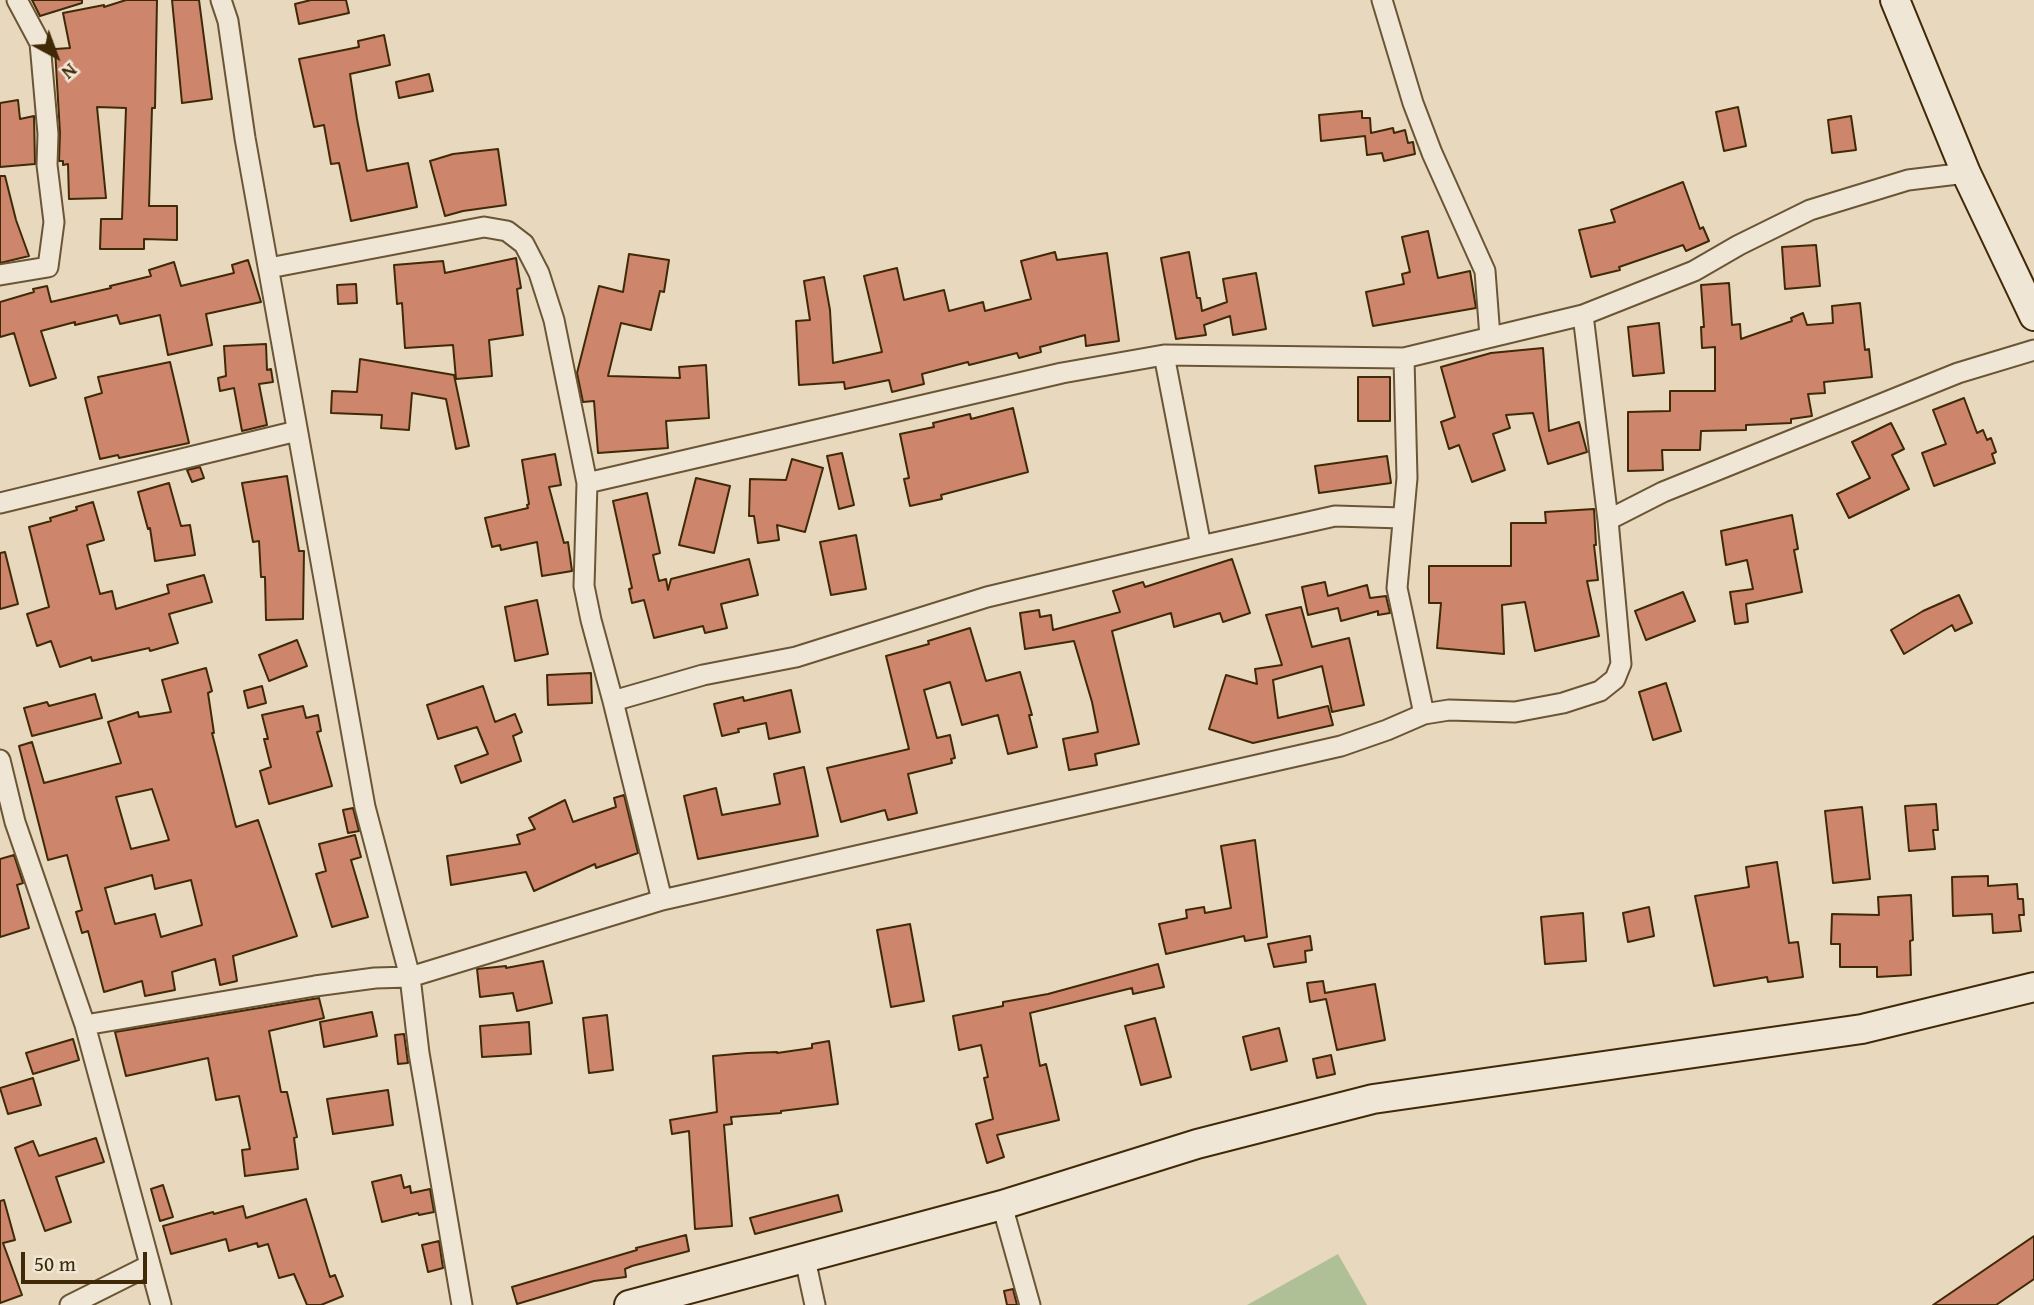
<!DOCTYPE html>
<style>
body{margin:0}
#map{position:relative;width:2034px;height:1305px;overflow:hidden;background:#e8d9be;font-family:"Gentium Book Plus",serif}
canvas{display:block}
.north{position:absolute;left:21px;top:21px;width:70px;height:70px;-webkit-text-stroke:5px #f0e6d5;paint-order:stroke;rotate:139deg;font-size:19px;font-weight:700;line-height:28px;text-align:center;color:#402907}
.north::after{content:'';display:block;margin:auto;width:24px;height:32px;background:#402907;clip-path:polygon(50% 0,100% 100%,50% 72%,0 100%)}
.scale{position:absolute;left:21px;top:1252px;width:126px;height:32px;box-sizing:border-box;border:4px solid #402907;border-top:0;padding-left:9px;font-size:21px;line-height:24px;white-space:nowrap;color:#402907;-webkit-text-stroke:5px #f0e6d5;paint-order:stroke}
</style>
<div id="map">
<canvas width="2034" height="1305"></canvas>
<div class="north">N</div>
<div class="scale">50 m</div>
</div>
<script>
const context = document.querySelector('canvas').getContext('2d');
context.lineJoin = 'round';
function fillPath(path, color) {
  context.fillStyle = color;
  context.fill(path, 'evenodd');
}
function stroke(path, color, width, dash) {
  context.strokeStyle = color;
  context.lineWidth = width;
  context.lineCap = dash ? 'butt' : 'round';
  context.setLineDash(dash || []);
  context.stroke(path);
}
fillPath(new Path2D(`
 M1338,1254L1367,1305H1247Z`), '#afc097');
const building = new Path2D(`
 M32,0H82V3L40,16Z
 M126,0H157L155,108H152L149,206H177V240L144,239V249H100L101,219H122L126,108L97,107L106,198L69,199L68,164L63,165V161H59L60,133L55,49L70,48L63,13L104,5V7Z
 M172,0H199L212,99L182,103Z
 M311,0H346L349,13L299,24L295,4Z
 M384,35L390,65L350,74L357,119L367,171L408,163L417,207L351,221L339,163L331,164L324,125L314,127L299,59L359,47L358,41Z
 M429,74L433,91L399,98L396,82Z
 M18,100L20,119L34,116L35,164L0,167V103Z
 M1738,107L1746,146L1724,151L1716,112Z
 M1362,111V118H1370L1371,133L1393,128L1394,133L1405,130L1408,143L1413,142L1415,154L1384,161L1382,153L1367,155L1365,136L1321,141L1319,115Z
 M1851,116L1856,150L1832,153L1828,120Z
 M498,149L506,205L463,211L445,216L430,161L453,154Z
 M0,176H5L16,220L29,256L0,263Z
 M1683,182L1700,229L1703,227L1709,241L1686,251L1683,245L1619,267L1620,270L1591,277L1579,230L1615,222L1611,210Z
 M1428,231L1438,278L1470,271L1476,308L1373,326L1366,292L1404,284L1402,274L1410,272L1402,237Z
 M1816,245L1820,286L1785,289L1782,247Z
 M1055,252L1057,260L1107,253L1119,341L1086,346L1085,335L1040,347L1041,352L1019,358L1017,353L969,365L968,362L922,374L924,384L892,392L889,380L845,389L844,382L799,385L796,321L810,320L804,281L824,277L830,310L833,363L882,352L864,276L897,268L904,300L944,290L949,311L983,302L985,311L1031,299L1021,261Z
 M1189,252L1197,298H1200L1202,311L1227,302L1223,279L1256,273L1266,329L1233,335L1230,316L1204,325L1206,335L1176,339L1161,258Z
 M629,254L669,260L664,292L660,291L651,330L621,323L608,376L680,378L679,367L706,365L709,418L666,421L668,448L598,453L594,401L583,402L577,373L599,286L623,292Z
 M516,258L521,288L517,289L523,335L489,340L492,376L456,379L453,345L405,348L402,303L397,304L394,265L443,261L445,273Z
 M248,260L261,302L206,314L212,345L168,355L160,315L120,324L117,315L75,325V322L41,331L56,378L30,386L14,333L0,337V302L34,292L33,289L47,286L51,302L111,288L110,286L151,276L149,270L174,262L181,286L234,273L232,265Z
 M1729,283L1732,325L1740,324L1741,339L1792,321L1791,318L1803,313L1807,325L1833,323L1832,306L1860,303L1865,350L1869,349L1872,377L1824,382L1825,393L1808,394L1812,416L1791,419V423L1746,425V430L1701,431L1700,450H1662L1663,470L1628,471V412L1670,411V391H1715V347L1702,348L1701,327H1704L1701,285Z
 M356,284L357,303L338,304L337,285Z
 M1659,323L1664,373L1633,376L1628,327Z
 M266,344L267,370L271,369L273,382L259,384L267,425L242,431L234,388L220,391L218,378L226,376L224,346Z
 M1543,348L1549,431L1579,422L1587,452L1548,464L1533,413L1506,415L1510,428L1493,434L1505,470L1472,482L1459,445L1449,449L1441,422L1455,417L1441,367L1491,353Z
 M360,359L454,375L469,446L456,449L446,399L412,393L409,430L381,428L382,415L331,413L332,391L357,392Z
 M170,362L189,443L119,458L118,455L100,459L85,398L102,393L98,377Z
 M1358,377H1390V421H1358Z
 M1964,398L1977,433L1983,430L1987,440L1991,438L1996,452L1992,454L1995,463L1934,486L1922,453L1946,444L1933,410Z
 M1013,408L1028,472L941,495L942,499L910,506L904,479L909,478L900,434L934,427L933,423L970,414L971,419Z
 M1891,423L1904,449L1892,455L1909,489L1849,518L1837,494L1870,478L1852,442Z
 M842,453L854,505L839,509L827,456Z
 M555,454L561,485L549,487L564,543L568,542L572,571L542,576L537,542L501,550L500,545L492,547L485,518L528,508L527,505L529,504L522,460Z
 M1387,456L1391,483L1319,493L1315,466Z
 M792,459L823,468L805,532L777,525L779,540L758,543L754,516H749L750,479L786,480Z
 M200,467L204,478L192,482L187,470Z
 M287,476L299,551H304L303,619L266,620L265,577H261L259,541L253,542L242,483Z
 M696,478L730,486L714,553L679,545Z
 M169,483L181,526L190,525L195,555L155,561L150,528L148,529L138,492Z
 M647,493L660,553L653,555L659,581L666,579L668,590L671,579L749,559L758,595L721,604L727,628L705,633L703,626L654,638L644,600L632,603L629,589L632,588L613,501Z
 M93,502L104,540L87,545L100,594L112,591L116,609L169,593L167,585L204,575L212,602L169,614L178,643L150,651L149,648L92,661L91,657L60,667L51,641L37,646L27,614L49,607L29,527L51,521L50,518L77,510L76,507Z
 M1594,509L1596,545H1594L1598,580L1587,581L1599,636L1535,651L1525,602L1502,605L1504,654L1437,648L1441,603H1429V566H1511V523H1546L1545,512Z
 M1792,515L1798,549L1794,550L1802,592L1746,604L1748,622L1735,624L1730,592L1753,589L1747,560L1726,565L1721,531Z
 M856,535L866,589L831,595L820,542Z
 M5,552L18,604L0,609V553Z
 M1232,559L1250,613L1223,622L1220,613L1174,627L1171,613L1112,631L1139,744L1095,754L1097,765L1069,770L1063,739L1098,732L1092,702L1074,641L1025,649L1020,613L1039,610L1040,617L1051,615L1053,630L1120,612L1113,591L1143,582L1145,587Z
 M1325,582L1328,596L1367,585L1370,598L1386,596L1390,613L1378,615V611L1341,621L1338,608L1308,615L1302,587Z
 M1683,592L1695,621L1646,640L1635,611Z
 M1959,595L1972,623L1955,631L1952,625L1904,654L1891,630L1923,611Z
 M537,600L548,654L515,661L505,607Z
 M1301,607L1312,647L1349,638L1364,705L1332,712L1322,666L1273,680L1278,718L1328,706L1333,725L1253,743L1209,729L1226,675L1257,684L1255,669L1282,665L1266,615Z
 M970,628L986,681L1020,672L1032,715H1029L1037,747L1008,754L998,715L962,725L950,682L924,690L937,738L950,735L955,758L951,759L952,763L908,774L917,813L888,820L885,810L841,822L827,768L909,749L886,656L929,644L928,641Z
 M297,640L307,666L269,681L259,655Z
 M206,668L212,691L208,693L214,733H212L236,827L258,820L297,936L233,956L237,981L220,985L215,959L172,972L175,990L145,996L142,981L104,992L88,931L82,933L76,912L82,910L67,855L48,860L19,746L32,742L44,783L121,763L108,722L138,712L139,717L171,712L162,680ZM152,789L169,840L131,849L116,797ZM152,875L155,889L191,880L202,925L161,937L155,914L115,924L105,888Z
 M591,673L592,703L548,705L547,675Z
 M1666,683L1681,731L1653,740L1639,692Z
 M262,686L266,703L248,708L244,691Z
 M483,686L495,722L515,714L522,732L513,736L521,761L461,783L455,766L488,754L477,727L438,739L427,705Z
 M791,690L800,732L769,739L766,723L738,729L739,732L722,736L714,704L743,697L744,701Z
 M95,694L102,718L32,736L24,708L47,702L49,706Z
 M303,706L306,718L318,715L321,731L317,732L332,786L269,804L260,771L271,767L264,739H268L262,715Z
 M804,767L818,836L698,859L684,796L716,788L722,815L780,804L774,774Z
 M624,795L638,853L596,868L595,864L534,891L526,872L451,885L447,856L520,844L517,835L535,829L529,818L565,800L573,822L616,807L614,798Z
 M1936,804L1938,830H1933L1935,849L1909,851L1905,806Z
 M1862,807L1870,879L1833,883L1825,811Z
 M353,808L359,831L348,833L343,810Z
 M355,835L361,857L351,860L368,917L332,927L316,874L326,871L319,844Z
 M1255,840L1267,937L1245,941L1244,936L1166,954L1159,924L1187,918L1186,910L1204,907L1205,913L1231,908L1221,846Z
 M14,855L23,883L17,885L29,928L0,937V859Z
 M1777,862L1789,943L1798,942L1803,977L1768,982L1767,977L1714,986L1695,896L1749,887L1746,867Z
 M1988,876V886L2017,884L2018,899H2023L2024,915H2019L2021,931L1993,933L1992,914L1953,916L1952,877Z
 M1911,895L1913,940L1910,941L1911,975L1877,977V967H1840V944H1831L1832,914L1879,915L1878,897Z
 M1649,907L1654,936L1628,942L1623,913Z
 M1583,913L1586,961L1545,964L1541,917Z
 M910,924L924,1001L891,1007L877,930Z
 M1310,936L1312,950L1305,951L1306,962L1274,967L1268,944Z
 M543,961L552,1003L517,1011L513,993L480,997L477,969L506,966V968Z
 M1158,964L1164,987L1133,994L1132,988L1030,1013L1040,1066L1046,1064L1059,1120L997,1135L1004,1157L987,1163L976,1124L993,1119L984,1078L988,1077L981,1045L959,1050L953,1016L1003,1006V1002L1048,994Z
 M1323,981L1325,993L1375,984L1385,1040L1337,1050L1326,999L1310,1002L1307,983Z
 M319,998L324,1018L269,1031L281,1092H287L297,1137L294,1138L298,1169L245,1176L242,1150L250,1149L239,1096L216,1100L208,1058L126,1076L115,1032Z
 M372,1012L377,1036L324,1047L320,1022Z
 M607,1015L613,1070L589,1073L583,1018Z
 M1155,1018L1171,1077L1141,1085L1125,1026Z
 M529,1022L531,1054L482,1057L480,1026Z
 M1279,1028L1287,1061L1251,1070L1243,1037Z
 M404,1034L408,1063L398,1064L395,1035Z
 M73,1039L79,1060L33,1074L26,1053Z
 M829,1041L838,1104L781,1111V1113L731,1117L732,1124L724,1125L732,1226L695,1229L689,1131L672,1134L670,1120L717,1112L713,1056L747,1053L777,1052V1053L812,1048V1044Z
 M1331,1055L1335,1074L1317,1078L1313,1059Z
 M33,1078L41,1105L8,1114L0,1088Z
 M388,1090L393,1125L333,1134L327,1099Z
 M96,1138L104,1162L56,1177L71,1222L45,1231L15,1148L33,1141L39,1156Z
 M401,1175L404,1188L410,1186L411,1193L430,1189L434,1212L419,1215L418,1213L382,1222L372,1182Z
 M163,1185L173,1217L160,1221L151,1189Z
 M838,1195L842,1211L755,1234L750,1218Z
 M306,1199L330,1277L335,1275L343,1296L321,1305H307L294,1274L279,1278L268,1244L258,1247L257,1243L229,1251L226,1239L171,1254L163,1226L213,1212L214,1214L243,1206L246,1218Z
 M4,1200L15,1240L3,1243L22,1295L0,1303V1201Z
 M686,1235L689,1251L632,1266L625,1269L626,1277L594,1281L517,1304L512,1287L637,1250L636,1248Z
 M2034,1236V1279L1996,1305H1933Z
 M439,1241L443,1268L428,1272L422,1245Z
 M1013,1289L1017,1305H1007L1004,1291Z`);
fillPath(building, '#cd866b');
stroke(building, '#402907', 2);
const street = new Path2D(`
 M221,0L228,21L245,138L365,807L410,977L419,1053L462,1305
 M1382,0L1413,103L1432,153L1485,271L1490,337
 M269,268L484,227L507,231L524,244L539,273L554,320L587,483L584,586L591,620L613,701L662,900
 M0,275L48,267L54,222L47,165L48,134L40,43L17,0
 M1164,355L1201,546
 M1404,358L1407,478L1397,588L1424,714
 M587,483L1062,373L1164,355L1404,358L1583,315L1694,271L1739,245L1810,210L1908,180L1966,173
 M0,503L297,431
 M1608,520L1663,492L1958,373L2034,350
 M613,701L703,675L796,657L987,597L1201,546L1335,516L1403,518
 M0,760L15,822L85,1025L161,1305
 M85,1025L315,986L375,978L410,977L662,900L1341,746L1387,730L1424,714L1449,710L1515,712L1563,703L1600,691L1615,679L1621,664L1608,520L1583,315
 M1002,1205L1030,1305
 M805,1259L815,1305
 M70,1305L150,1265`);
const secondary = new Path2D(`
 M1895,0L1966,173L2034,316
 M629,1305L1002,1205L1197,1144L1373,1099L1862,1029L2034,987`);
stroke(street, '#6a5535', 23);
stroke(secondary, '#402907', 32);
stroke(street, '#f0e6d5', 19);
stroke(secondary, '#f0e6d5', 28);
</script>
